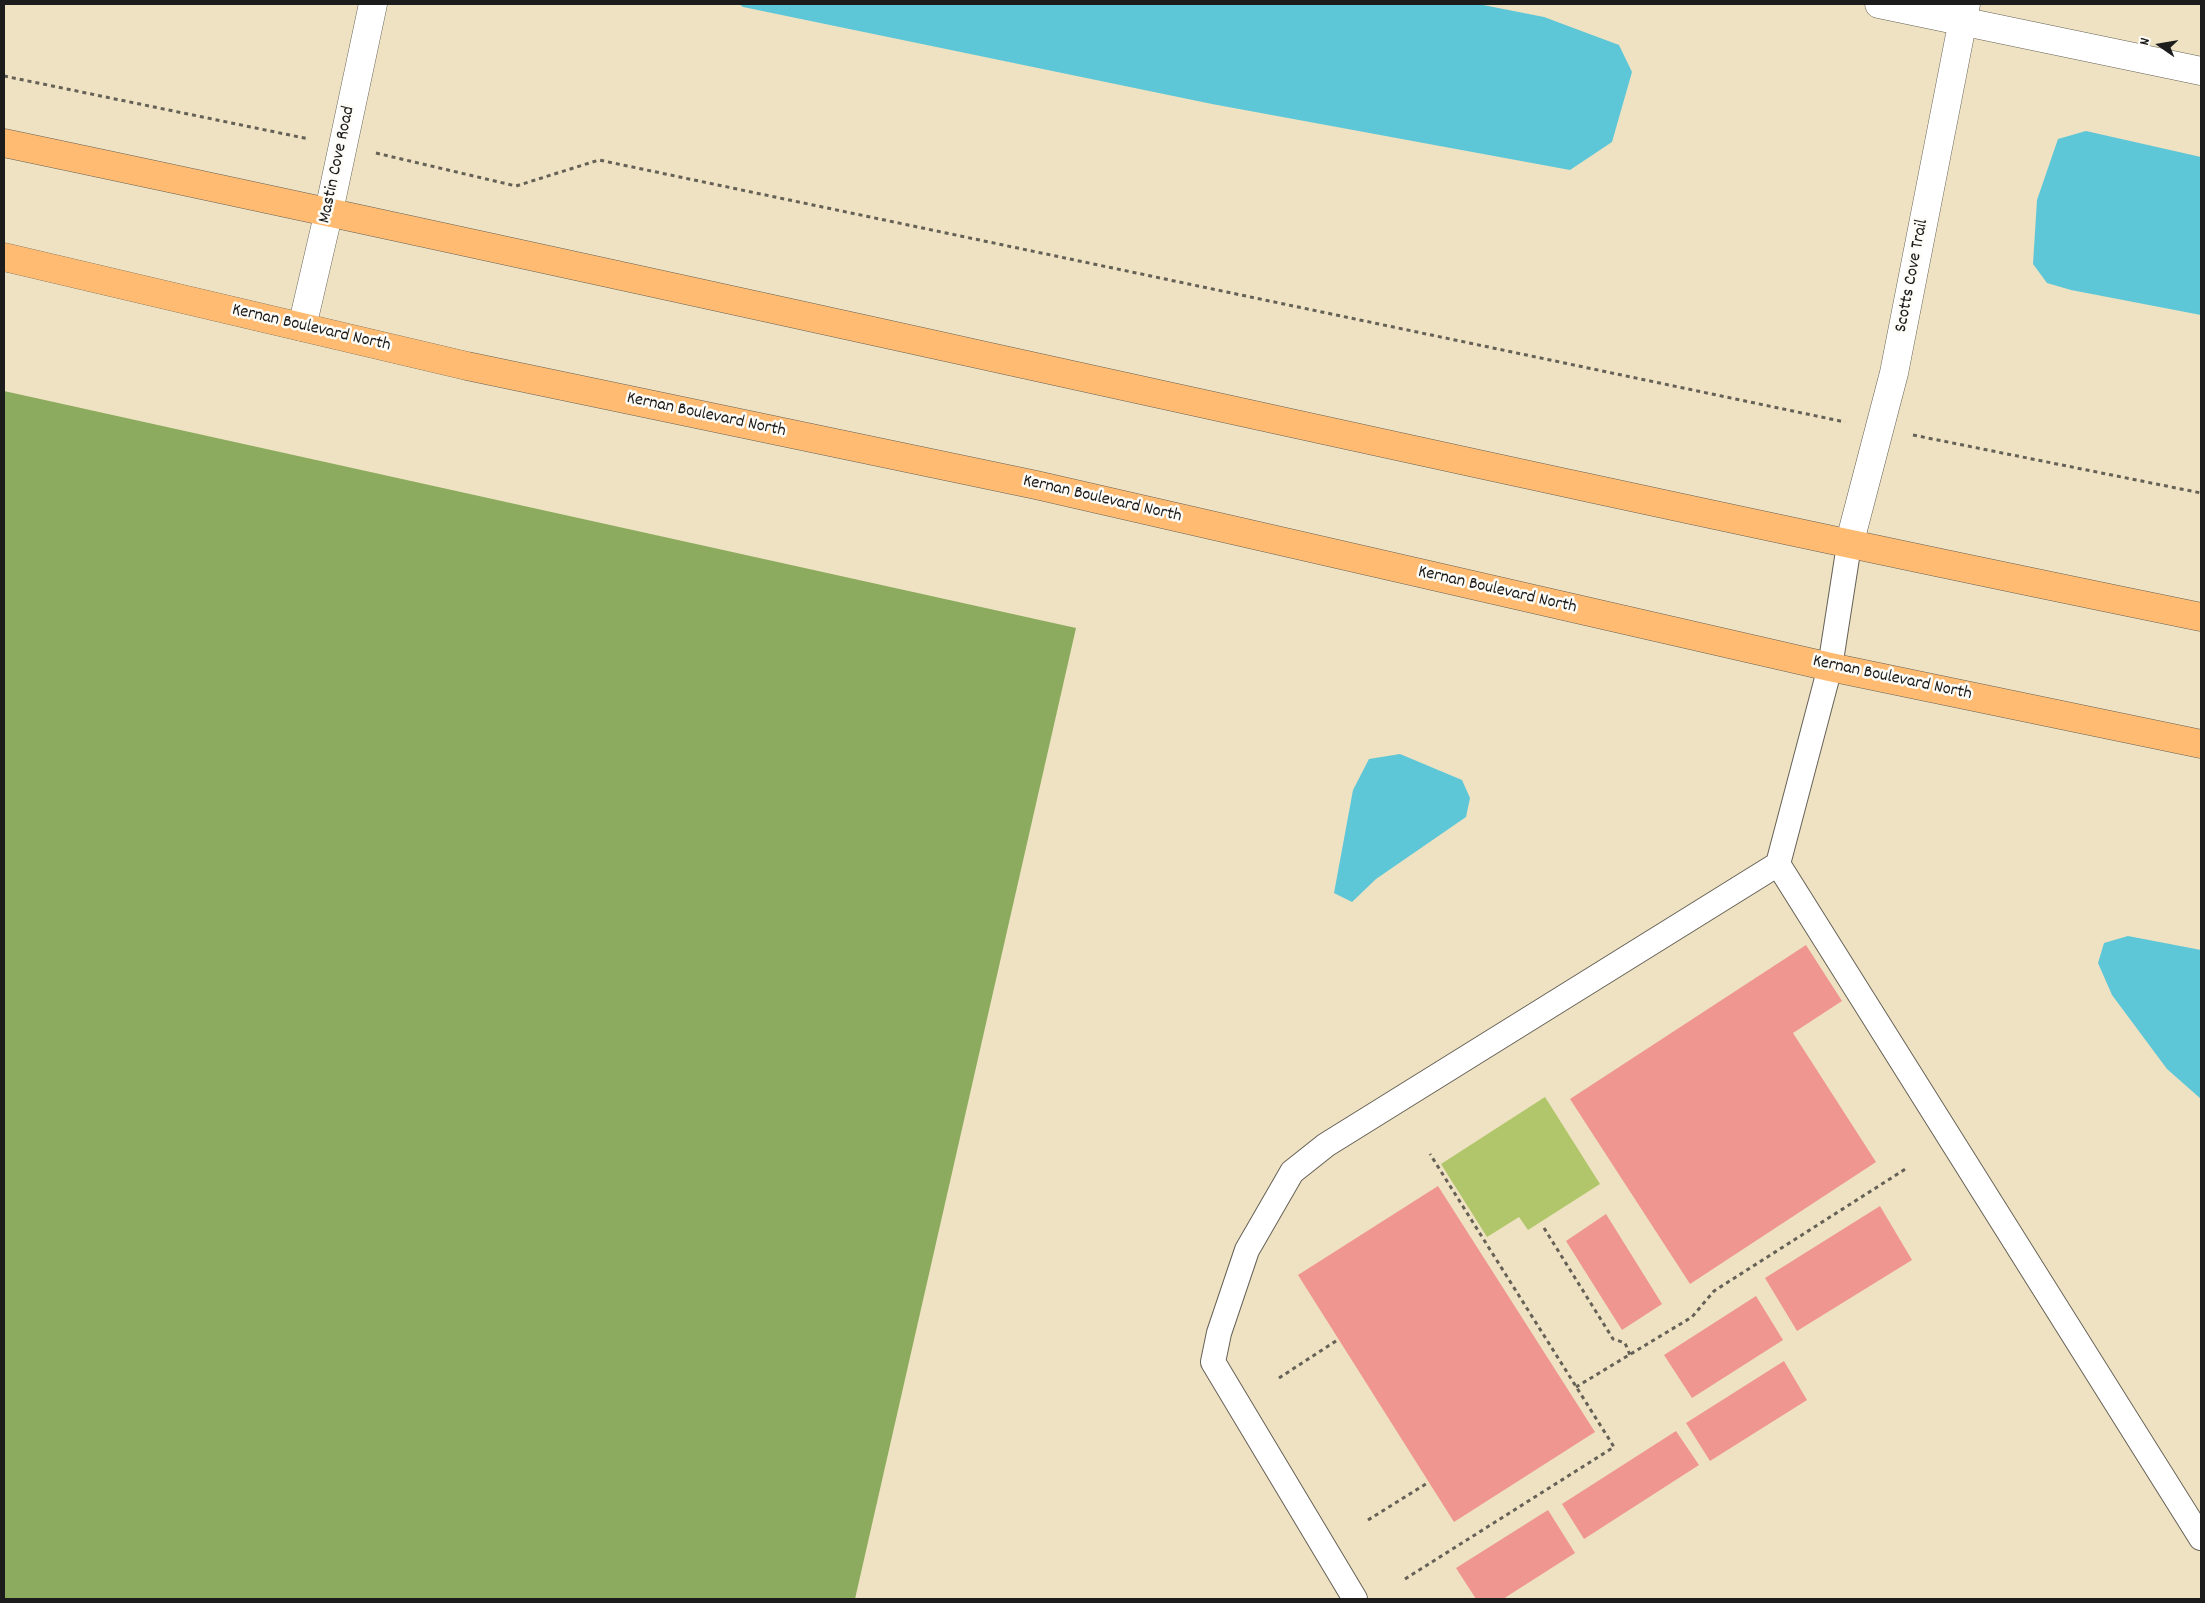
<!DOCTYPE html>
<style>
body{margin:0}
#map{position:relative;width:2205px;height:1603px;overflow:hidden;background:#eee2c2;font-family:Dekko,sans-serif}
canvas{display:block}
.frame{position:absolute;inset:0;border:5px solid #1c1c1c;pointer-events:none}
.north{position:absolute;left:2135px;top:20px;width:50px;height:50px;-webkit-text-stroke:4px #fdfcf7;paint-order:stroke;rotate:283deg;font-size:14px;font-weight:700;line-height:20px;text-align:center;color:#1c1c1c}
.north::after{content:'';display:block;margin:auto;width:18px;height:22px;background:#1c1c1c;clip-path:polygon(50% 0,100% 100%,50% 72%,0 100%)}
</style>
<div id="map">
<canvas width="2205" height="1603"></canvas>
<div class="frame"></div>
<div class="north">N</div>
</div>
<script>
const context = document.querySelector('canvas').getContext('2d');
context.lineJoin = 'round';
function fillPath(path, color) {
  context.fillStyle = color;
  context.fill(path, 'evenodd');
}
function stroke(path, color, width, dash) {
  context.strokeStyle = color;
  context.lineWidth = width;
  context.lineCap = dash ? 'butt' : 'round';
  context.setLineDash(dash || []);
  context.stroke(path);
}
function drawText(font, color, halo, rows, align = 'center') {
  context.font = font + ' Dekko,sans-serif';
  context.lineWidth = 5;
  context.setLineDash([]);
  context.textBaseline = 'middle';
  context.strokeStyle = halo;
  context.fillStyle = color;
  for (const [text, x, y, turn = 0] of rows) {
    context.save();
    context.translate(x, y);
    context.rotate((+turn || 0) * Math.PI / 180);
    context.textAlign = isNaN(turn) ? turn : align;
    if (halo) context.strokeText(text, 0, 0);
    context.fillText(text, 0, 0);
    context.restore();
  }
}
fillPath(new Path2D(`
 M1545,1097L1600,1184L1528,1230L1519,1217L1487,1237L1441,1164Z`), '#b1c66a');
fillPath(new Path2D(`
 M4,391L1076,628L855,1599H4Z`), '#8cab5e');
fillPath(new Path2D(`
 M739,4H1478L1544,17L1619,45L1632,72L1612,142L1570,170L1212,104L743,7Z
 M2086,131L2201,157V315L2071,290L2047,283L2033,264L2037,200L2058,139Z
 M1400,754L1462,780L1470,798L1466,817L1376,879L1352,902L1334,893L1353,790L1369,759Z
 M2128,936L2201,950V1099L2167,1069L2112,995L2098,963L2104,943Z`), '#5dc7d8');
fillPath(new Path2D(`
 M1806,945L1842,1001L1793,1033L1876,1162L1690,1284L1570,1099Z
 M1438,1186L1595,1432L1454,1522L1298,1275Z
 M1880,1206L1912,1260L1797,1331L1765,1278Z
 M1606,1214L1662,1304L1622,1330L1566,1241Z
 M1756,1296L1783,1340L1692,1398L1664,1355Z
 M1784,1361L1807,1400L1710,1461L1686,1423Z
 M1676,1431L1699,1465L1584,1539L1562,1504Z
 M1548,1510L1575,1553L1503,1599H1476L1456,1568Z`), '#ef9690');
const lane = new Path2D(`
 M1778,864L2201,1538
 M1355,1599L1213,1362L1219,1333L1247,1250L1292,1172L1326,1145L1778,864L1830,667L1849,545`);
const street = new Path2D(`
 M1879,4L2201,71
 M302,327L329,211L373,4
 M1849,545L1894,373L1966,4`);
const primary = new Path2D(`
 M4,143C737,297 1467,467 2201,617
 M4,257L467,366L1036,485L1830,667L2201,744`);
stroke(lane, '#666156', 26);
stroke(street, '#666156', 29);
stroke(primary, '#666156', 29);
stroke(new Path2D(`
 M4,76L309,139
 M376,153L516,186L599,160L1845,422
 M1913,435L2201,493
 M1544,1228L1613,1339L1625,1343L1630,1355
 M1279,1378L1339,1339
 M1576,1387L1692,1317L1714,1291L1907,1168
 M1368,1520L1429,1482
 M1405,1579L1614,1447L1430,1154`), '#666156', 3, [4, 4]);
stroke(lane, '#fff', 24);
stroke(street, '#fff', 28);
stroke(primary, '#ffbb71', 28);
drawText('18px', '#1c1c1c', '#fdfcf7', [
 ["Mastin Cove Road",338,165,-78],
 ["Scotts Cove Trail",1913,276,-79],
 ["Kernan Boulevard North",311,329,13],
 ["Kernan Boulevard North",706,416,12],
 ["Kernan Boulevard North",1102,500,13],
 ["Kernan Boulevard North",1497,591,13],
 ["Kernan Boulevard North",1892,679,12]
]);
</script>
